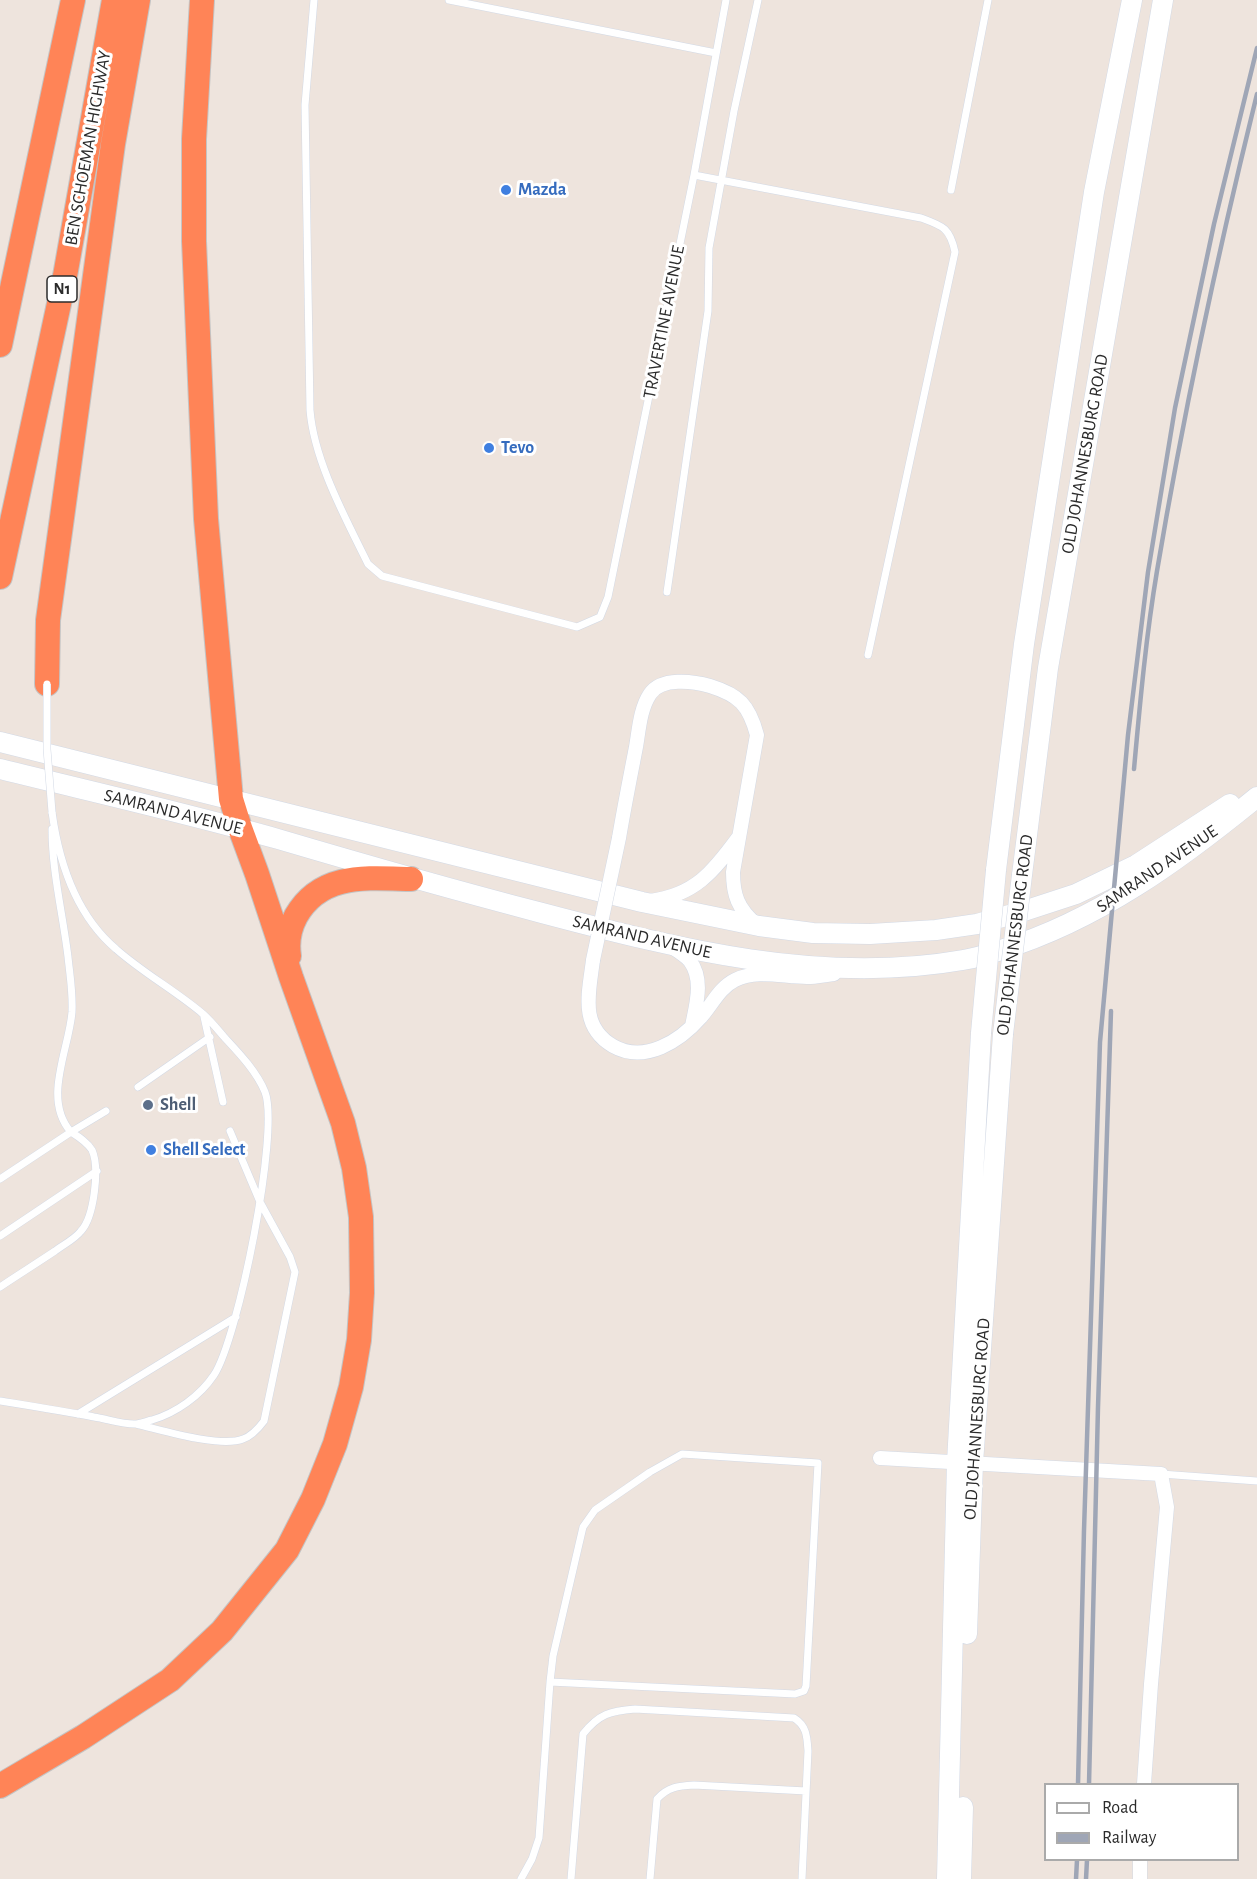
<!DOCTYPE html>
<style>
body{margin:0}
#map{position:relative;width:1257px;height:1879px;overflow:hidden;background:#eee4dd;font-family:"Alegreya Sans",sans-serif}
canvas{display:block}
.legend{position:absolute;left:1044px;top:1783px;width:195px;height:78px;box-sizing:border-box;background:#fff;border:2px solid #aaa;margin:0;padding:8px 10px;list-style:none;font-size:18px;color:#2b2b2b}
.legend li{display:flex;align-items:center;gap:12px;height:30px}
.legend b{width:30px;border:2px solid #aaa}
</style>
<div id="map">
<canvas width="1257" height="1879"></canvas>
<ul class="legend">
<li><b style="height:8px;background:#fff"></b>Road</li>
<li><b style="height:8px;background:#9fa6b6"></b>Railway</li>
</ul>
</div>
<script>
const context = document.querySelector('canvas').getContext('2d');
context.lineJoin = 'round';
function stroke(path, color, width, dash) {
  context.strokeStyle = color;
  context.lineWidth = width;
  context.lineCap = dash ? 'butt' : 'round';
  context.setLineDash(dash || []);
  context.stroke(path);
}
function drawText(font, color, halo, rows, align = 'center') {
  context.font = font + ' "Alegreya Sans",sans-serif';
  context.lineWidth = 6;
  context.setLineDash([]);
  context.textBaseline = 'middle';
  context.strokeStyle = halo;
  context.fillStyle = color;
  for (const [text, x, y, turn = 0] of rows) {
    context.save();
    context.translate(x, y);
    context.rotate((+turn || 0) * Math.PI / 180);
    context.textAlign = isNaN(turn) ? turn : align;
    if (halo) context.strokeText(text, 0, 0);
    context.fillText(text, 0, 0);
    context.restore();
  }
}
const service = new Path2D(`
 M314,0L305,105L310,410C314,461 346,519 368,564L382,576L577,627L600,617L608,597L694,175L726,0
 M449,0L716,53
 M694,175L921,218C943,226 950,228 955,252L868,655
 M951,190L988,0
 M667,592L708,311L709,248L734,111L758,0
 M204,1017L223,1102
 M138,1087L210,1037
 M0,1179L71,1132C42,1099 69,1050 72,1012C73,993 70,976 68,957C63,915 52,872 52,829
 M0,1236L97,1171
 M0,1287C18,1275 37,1263 55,1251C63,1245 75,1239 81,1231C94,1217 100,1168 92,1150C87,1142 79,1137 71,1132L106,1111
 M0,1401C31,1406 63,1411 94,1417C107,1419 122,1424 134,1424C140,1424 147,1421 152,1420C176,1413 200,1396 214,1375C238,1339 280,1131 265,1092C257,1072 239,1053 225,1038C218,1030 211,1021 203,1014C176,991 143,973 116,949C76,915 59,863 52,812
 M78,1414L236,1317
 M136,1424C162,1430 220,1448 243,1439C252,1436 258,1429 264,1421L295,1272L290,1257L260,1202L230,1131
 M1161,1474L1257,1481
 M521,1879L532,1859L539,1838L550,1682L795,1694L804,1691L806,1686L818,1463L682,1454L650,1472L595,1510L583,1527L553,1656L550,1682
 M571,1879L583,1734C599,1714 610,1711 635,1709L794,1718C807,1726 807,1737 808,1751L802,1879
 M650,1879L657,1799C668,1787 678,1786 694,1785L806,1791`);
const minor = new Path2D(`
 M619,838C624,808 630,778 636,747C639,730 640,709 650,694C661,677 693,681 710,686C739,695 749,705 757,735L733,872C733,895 738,909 756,924
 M650,901C695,895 713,872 738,838
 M671,946C677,951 685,955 690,961C704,980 696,1005 692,1026
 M593,960C589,993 579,1026 613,1046C645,1064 680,1041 701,1017C712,1005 719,988 735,980C757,969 783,977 807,977C816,977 825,975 834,974
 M880,1458L1161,1474L1167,1507L1151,1684L1144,1784
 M1140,1879V1860`);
const secondary = new Path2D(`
 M0,742L642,902L759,926L813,933L870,934L936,930L977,924L1024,911L1076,894L1136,865L1230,804
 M0,769C93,792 186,813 278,839C366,865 454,890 542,913C678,949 821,985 963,960C976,958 989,954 1001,950C1098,920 1180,860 1257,797
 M996,870L1024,644L1094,192L1132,0
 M1022,875L1048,668L1163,0
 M967,1634L973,1463L1003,1034
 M947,1879L957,1462L981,1033
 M961,1879L963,1807`);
const motorway = new Path2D(`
 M0,345L73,0
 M0,577L65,276L114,0
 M47,684L48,620L113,144L138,0
 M289,956C287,943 289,929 296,916C321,872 368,878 411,879
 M0,1786L83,1737L170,1680L222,1631L287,1550L313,1499L335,1444L351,1387L359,1340L362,1293L361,1217L354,1168L343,1123L291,977L257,874L240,828L231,799L206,519L194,241V139L202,0`);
stroke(service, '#d2d9e5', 8);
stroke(minor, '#d2d9e5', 15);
stroke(secondary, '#d2d9e5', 21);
stroke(motorway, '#c4c4c4', 26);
stroke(service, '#fff', 7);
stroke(minor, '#fff', 14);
stroke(secondary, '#fff', 20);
stroke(motorway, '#ff8457', 24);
stroke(new Path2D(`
 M1134,769C1140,703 1146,636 1157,571C1184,410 1218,252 1257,94
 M1078,1784L1084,1530L1100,1042L1128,735L1148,572L1175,408L1214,224L1257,48
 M1089,1784L1098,1407L1111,1011
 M1076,1879L1077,1860
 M1086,1879L1087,1860`), '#9fa6b6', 4.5);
const serviceBridge = new Path2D(`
 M47,684V749L52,812`);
const minorBridge = new Path2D(`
 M593,960L619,838`);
const secondaryBridge = new Path2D(`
 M981,1033L996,870
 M1003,1034L1022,875`);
stroke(serviceBridge, '#d2d9e5', 8, []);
stroke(minorBridge, '#d2d9e5', 15, []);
stroke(secondaryBridge, '#d2d9e5', 21, []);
stroke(serviceBridge, '#fff', 7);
stroke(minorBridge, '#fff', 14);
stroke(secondaryBridge, '#fff', 20);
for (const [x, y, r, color] of [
 [506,190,6,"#3f7fe0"],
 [489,448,6,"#3f7fe0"],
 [148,1105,6,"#5c6f8a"],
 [151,1150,6,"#3f7fe0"]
]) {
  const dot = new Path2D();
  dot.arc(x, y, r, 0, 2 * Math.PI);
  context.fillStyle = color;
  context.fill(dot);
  stroke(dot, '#fff', 2);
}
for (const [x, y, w] of [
 [62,289,30]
]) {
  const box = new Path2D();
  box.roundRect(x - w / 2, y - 13, w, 26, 4.5);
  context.fillStyle = '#fff';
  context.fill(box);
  stroke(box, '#2b2b2b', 1.5);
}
drawText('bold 16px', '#2b2b2b', null, [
 ["N1",62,289]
]);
drawText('18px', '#2b2b2b', '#fff', [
 ["BEN SCHOEMAN HIGHWAY",88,148,-80],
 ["TRAVERTINE AVENUE",664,322,-79],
 ["OLD JOHANNESBURG ROAD",1085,454,-80],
 ["SAMRAND AVENUE",173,812,14],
 ["SAMRAND AVENUE",1157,869,-34],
 ["OLD JOHANNESBURG ROAD",1015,935,-83],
 ["SAMRAND AVENUE",642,937,13],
 ["OLD JOHANNESBURG ROAD",977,1419,-86]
]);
drawText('bold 18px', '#366cbe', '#fff', [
 ["Mazda",518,190],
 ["Tevo",501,448],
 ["Shell Select",163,1150]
], 'left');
drawText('bold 18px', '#4e5e75', '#fff', [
 ["Shell",160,1105]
], 'left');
</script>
